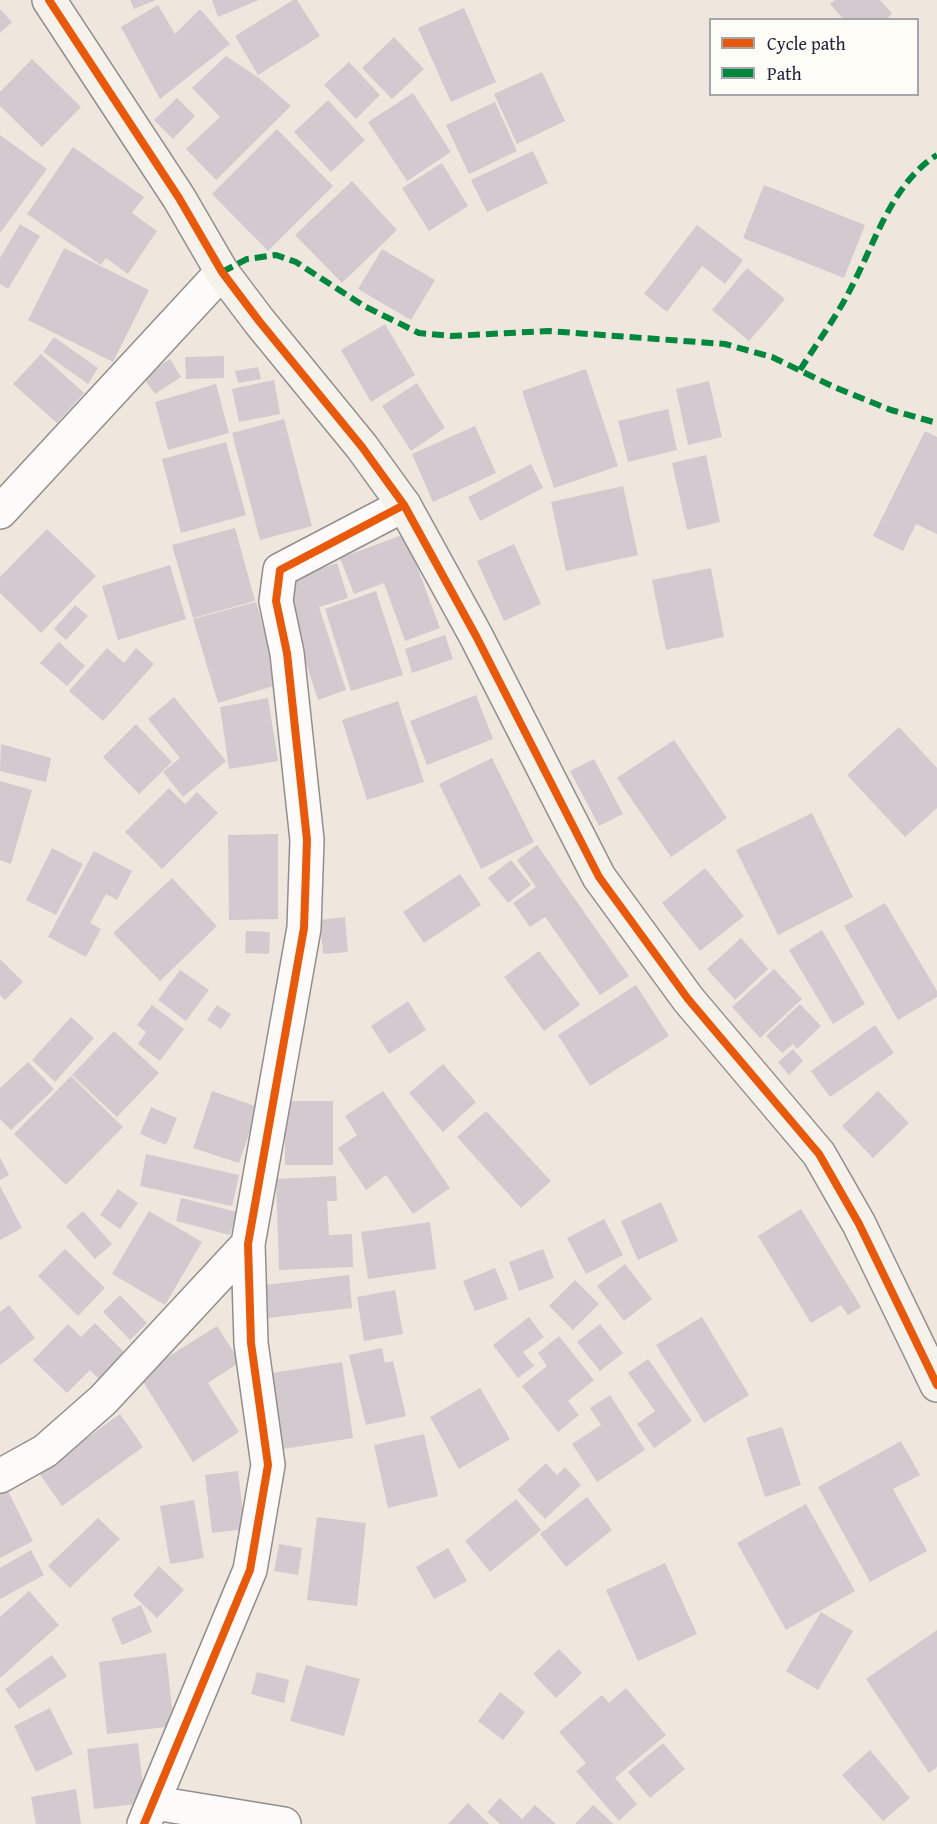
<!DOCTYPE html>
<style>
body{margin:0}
#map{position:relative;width:937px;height:1824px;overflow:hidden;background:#efe7dd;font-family:"Gentium Book Plus",serif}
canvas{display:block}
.legend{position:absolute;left:709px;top:18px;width:210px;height:78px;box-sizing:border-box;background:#fdfcf7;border:2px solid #a5a5ac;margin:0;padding:8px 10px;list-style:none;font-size:18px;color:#22223b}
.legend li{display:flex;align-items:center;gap:12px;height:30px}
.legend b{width:30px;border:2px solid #a5a5ac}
</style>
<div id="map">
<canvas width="937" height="1824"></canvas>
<ul class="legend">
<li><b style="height:8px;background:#e8590c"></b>Cycle path</li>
<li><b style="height:8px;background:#00873e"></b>Path</li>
</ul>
</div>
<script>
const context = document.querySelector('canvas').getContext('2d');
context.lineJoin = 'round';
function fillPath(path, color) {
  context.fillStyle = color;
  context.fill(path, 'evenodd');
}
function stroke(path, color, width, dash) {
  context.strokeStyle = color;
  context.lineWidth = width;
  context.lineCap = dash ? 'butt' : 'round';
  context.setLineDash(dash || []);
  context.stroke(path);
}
fillPath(new Path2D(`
 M130,0H156L134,9Z
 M212,0H259L218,17Z
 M293,0H297L320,36L258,75L235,36Z
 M835,0H880L892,13L886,20H844L830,4Z
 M158,5L175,34L200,9L230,44L160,99L121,27Z
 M464,8L496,82L451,102L418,28Z
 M0,9L12,22L0,33Z
 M394,37L424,69L392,99L362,68Z
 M226,56L259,78L291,106L216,180L186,149L220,117L192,88Z
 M32,59L81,107L42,147L0,106V92Z
 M349,62L380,95L356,119L324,85Z
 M542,72L565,121L517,144L494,94Z
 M413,93L451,152L407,181L368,122Z
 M177,98L195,116L173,139L154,120Z
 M328,100L365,140L331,172L294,132Z
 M495,102L517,151L469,174L446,125Z
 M277,129L333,186L268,251L212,194Z
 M0,135L47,169L0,233Z
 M73,147L144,197L132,213L157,231L128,274L106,258L101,265L27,214Z
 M533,151L548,183L487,212L471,180Z
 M442,163L468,206L429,231L402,188Z
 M352,181L397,230L342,283L295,235Z
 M764,185L865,225L844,278L743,238Z
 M20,224L40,236L8,289L0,284V258Z
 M697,225L743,260L725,284L702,266L667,312L644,294Z
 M64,248L149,290L113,362L28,320Z
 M382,249L435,280L411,320L358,289Z
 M747,268L785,299L749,341L712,310Z
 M385,324L415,375L371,402L341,350Z
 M54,337L98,368L88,384L43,352Z
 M41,354L84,393L57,423L13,384Z
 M224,356V378L186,379L185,357Z
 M170,359L181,377L155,394L143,377Z
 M258,367L261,379L238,383L235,371Z
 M586,369L618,466L554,488L522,391Z
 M274,380L280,414L239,422L232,389Z
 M709,381L722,437L688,445L676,389Z
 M417,383L445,428L411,451L382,406Z
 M216,384L229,433L168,450L155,402Z
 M668,409L677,450L628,462L618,421Z
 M284,419L312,526L260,540L232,433Z
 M475,426L496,473L433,502L412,454Z
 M925,431L937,437V534L916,524L903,551L873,536Z
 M226,442L246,515L181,533L162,459Z
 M706,455L720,522L687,530L672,463Z
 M531,464L543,488L480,521L468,497Z
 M623,486L638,555L566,571L551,502Z
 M235,528L255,601L193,618L172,545Z
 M47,529L96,576L41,633L0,593V577Z
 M405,534L440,628L405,641L384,583L354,594L340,558Z
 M514,544L541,604L504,621L477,561Z
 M337,563L348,598L319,607L346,690L318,700L280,582Z
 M170,565L186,619L118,640L102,586Z
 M711,568L724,637L666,650L652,580Z
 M376,591L403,675L351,691L325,609Z
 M256,602L280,684L218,703L193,619Z
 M75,605L88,616L66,640L54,629Z
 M445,635L453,659L412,673L405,649Z
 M59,642L85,666L67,686L40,663Z
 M107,648L124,663L136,648L154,664L103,721L69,691Z
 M476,695L493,739L427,765L410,721Z
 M174,697L226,761L183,797L163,772L180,758L148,719Z
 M268,698L278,761L229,769L220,707Z
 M398,701L424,782L367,800L342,720Z
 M136,724L172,762L139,794L103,757Z
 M899,727L937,768V808L905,837L847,775Z
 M674,740L727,818L671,857L617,778Z
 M1,744L51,758L46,782L0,771Z
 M492,758L534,842L481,869L439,784Z
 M594,759L623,814L599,826L570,771Z
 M0,781L32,790L11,864L0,860Z
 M169,788L185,804L197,792L218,813L162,869L125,832Z
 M812,813L853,897L778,935L736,850Z
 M278,834V919L229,920L228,835Z
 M537,845L629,976L600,995L545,917L530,927L513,903L536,887L517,860Z
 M52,848L83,864L56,915L26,900Z
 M94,851L132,871L117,900L106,894L90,923L101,929L86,957L48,937Z
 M511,860L531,885L508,903L488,878Z
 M705,868L744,916L700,951L662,903Z
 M460,874L481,905L424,943L403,912Z
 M172,878L217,926L160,981L113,933Z
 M885,903L937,991V997L898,1020L844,926Z
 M345,917L348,952L323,954L320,920Z
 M822,930L865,1004L833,1024L789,950Z
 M246,931L270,932L269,954L245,953Z
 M741,938L768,969L735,1000L707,969Z
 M539,951L580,1005L544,1031L504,977Z
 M0,959L23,982L5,1000L0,995Z
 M774,969L802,999L760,1038L732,1007Z
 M180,970L209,990L186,1021L158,1000Z
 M636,985L669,1036L590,1086L558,1035Z
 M408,1001L426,1030L389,1054L371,1026Z
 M800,1004L821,1026L797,1049L793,1044L782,1053L766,1036Z
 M152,1005L184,1029L160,1061L138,1044L146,1032L137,1025Z
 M217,1005L231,1014L221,1029L207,1020Z
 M71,1017L94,1038L55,1082L32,1060Z
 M875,1025L894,1053L830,1097L811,1071Z
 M114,1031L159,1073L117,1117L72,1075Z
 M793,1049L803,1061L789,1075L778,1062Z
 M28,1062L54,1089L11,1130L0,1119V1088Z
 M443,1064L476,1102L443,1132L409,1093Z
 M71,1076L123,1127L66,1185L14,1134Z
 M212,1091L258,1107L239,1163L193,1148Z
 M383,1091L450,1188L413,1214L386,1175L366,1190L338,1148L357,1135L345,1116Z
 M878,1091L909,1123L873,1158L842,1126Z
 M285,1101H333V1165H285Z
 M151,1107L177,1118L166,1145L140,1134Z
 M486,1111L551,1181L521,1208L457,1137Z
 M146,1154L239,1175L232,1206L140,1186Z
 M0,1157L9,1175L0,1180Z
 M336,1176L337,1201H327L329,1235L352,1234L353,1267L279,1270L276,1179Z
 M0,1186L22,1228L0,1240Z
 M118,1189L138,1203L120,1229L100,1215Z
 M181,1198L237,1212L230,1235L176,1221Z
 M661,1202L678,1241L638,1260L621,1221Z
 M801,1209L861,1307L848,1315L841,1305L811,1323L758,1236Z
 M83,1211L112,1244L95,1259L66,1226Z
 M149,1211L202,1242L165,1305L112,1274Z
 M604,1219L623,1255L586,1274L567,1238Z
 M430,1222L436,1269L368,1279L361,1232Z
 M65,1249L105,1288L78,1316L38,1276Z
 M543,1249L554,1278L519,1291L509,1262Z
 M625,1264L652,1299L624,1321L597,1286Z
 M495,1268L508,1299L475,1311L463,1281Z
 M349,1275L352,1308L268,1318L265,1285Z
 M575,1280L599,1304L573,1330L549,1306Z
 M395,1290L403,1334L364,1341L357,1297Z
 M120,1295L147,1323L130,1340L103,1312Z
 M9,1305L35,1338L0,1365V1312Z
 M529,1317L544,1337L523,1352L534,1366L518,1378L493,1345Z
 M702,1317L749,1395L704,1423L656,1345Z
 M95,1323L127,1355L101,1381L90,1370L67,1393L33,1360L68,1324L81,1337Z
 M600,1324L623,1353L600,1371L577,1342Z
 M217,1326L240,1362L208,1383L239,1432L193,1462L139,1375Z
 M559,1336L594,1380L568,1401L579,1415L558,1432L522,1386L547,1366L538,1353Z
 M382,1348L385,1363L393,1361L406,1416L366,1425L349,1355Z
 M648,1359L692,1421L654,1448L637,1424L655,1411L628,1373Z
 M342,1362L353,1438L283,1449L272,1373Z
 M480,1388L510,1439L459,1469L430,1417Z
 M610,1395L645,1450L597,1482L572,1444L601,1425L590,1408Z
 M120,1414L143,1447L62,1506L39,1473Z
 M782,1427L801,1485L765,1497L746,1438Z
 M424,1434L438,1496L388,1508L374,1445Z
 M901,1441L920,1475L893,1489L927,1551L870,1582L818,1487Z
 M546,1463L557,1475L565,1467L581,1485L545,1519L517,1490Z
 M238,1471L245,1529L212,1533L205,1475Z
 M7,1489L33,1541L0,1558V1493Z
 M587,1497L612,1530L566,1567L540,1534Z
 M516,1499L541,1530L490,1572L465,1541Z
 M194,1500L204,1558L170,1564L160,1506Z
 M806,1504L855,1591L786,1630L737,1543Z
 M317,1517L366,1523L357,1606L307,1600Z
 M98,1518L120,1539L70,1588L48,1566Z
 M279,1544L302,1548L298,1575L274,1571Z
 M448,1548L467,1581L434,1599L416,1567Z
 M31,1550L44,1575L0,1599V1568Z
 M665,1563L697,1634L638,1661L606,1590Z
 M159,1566L184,1590L157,1618L133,1595Z
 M29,1591L59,1625L0,1678V1617Z
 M141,1605L152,1632L122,1645L111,1618Z
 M821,1612L853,1631L818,1690L786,1671Z
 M937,1630V1767L929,1773L866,1679Z
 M559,1649L582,1673L556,1698L533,1674Z
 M166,1653L174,1726L107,1734L99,1662Z
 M52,1655L67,1676L19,1709L5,1689Z
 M306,1665L360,1679L344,1736L290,1721Z
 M257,1672L289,1680L284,1703L251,1694Z
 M626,1688L666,1735L615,1778L637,1804L619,1821L576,1771L586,1763L559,1732L602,1695L609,1703Z
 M500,1692L525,1712L503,1740L478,1721Z
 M50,1708L73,1754L36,1772L14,1726Z
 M138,1743L145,1803L94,1809L87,1749Z
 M663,1743L685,1769L650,1798L628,1772Z
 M870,1750L910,1798L883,1821L842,1775Z
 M76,1789L81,1824H36L31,1797Z
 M500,1798L522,1819L535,1805L556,1824H500L487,1812Z
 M468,1803L489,1824H448Z
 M593,1805L614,1824H575Z`), '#d2cace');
const street = new Path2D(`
 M0,512L222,272
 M0,1476L45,1451L103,1400L248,1244
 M155,1803L284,1824
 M144,1824L250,1570L268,1465L251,1343L248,1244L304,928L307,840L287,653L276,601L280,570L404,505`);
const secondary = new Path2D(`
 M49,0L179,198L222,272L259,321L362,447L404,505L476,636L599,877L688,999L819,1154L859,1224L937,1385`);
stroke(street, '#938e8d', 36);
stroke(secondary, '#938e8d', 36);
stroke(street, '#fdfbfa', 33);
stroke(secondary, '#f5f1eb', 33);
stroke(new Path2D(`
 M222,272L247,259L276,255L296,262L364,306L419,333L451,336L548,331L725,344L772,357L834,387L891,410L937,423
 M800,370C817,343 837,316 851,288C875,243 892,183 937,155`), '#00873e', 6, [12, 6]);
stroke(new Path2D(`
 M49,0L179,198L222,272L259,321L362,447L404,505L476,636L599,877L688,999L819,1154L859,1224L937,1385
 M144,1824L250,1570L268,1465L251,1343L248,1244L304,928L307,840L287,653L276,601L280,570L404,505`), '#e8590c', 8);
</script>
